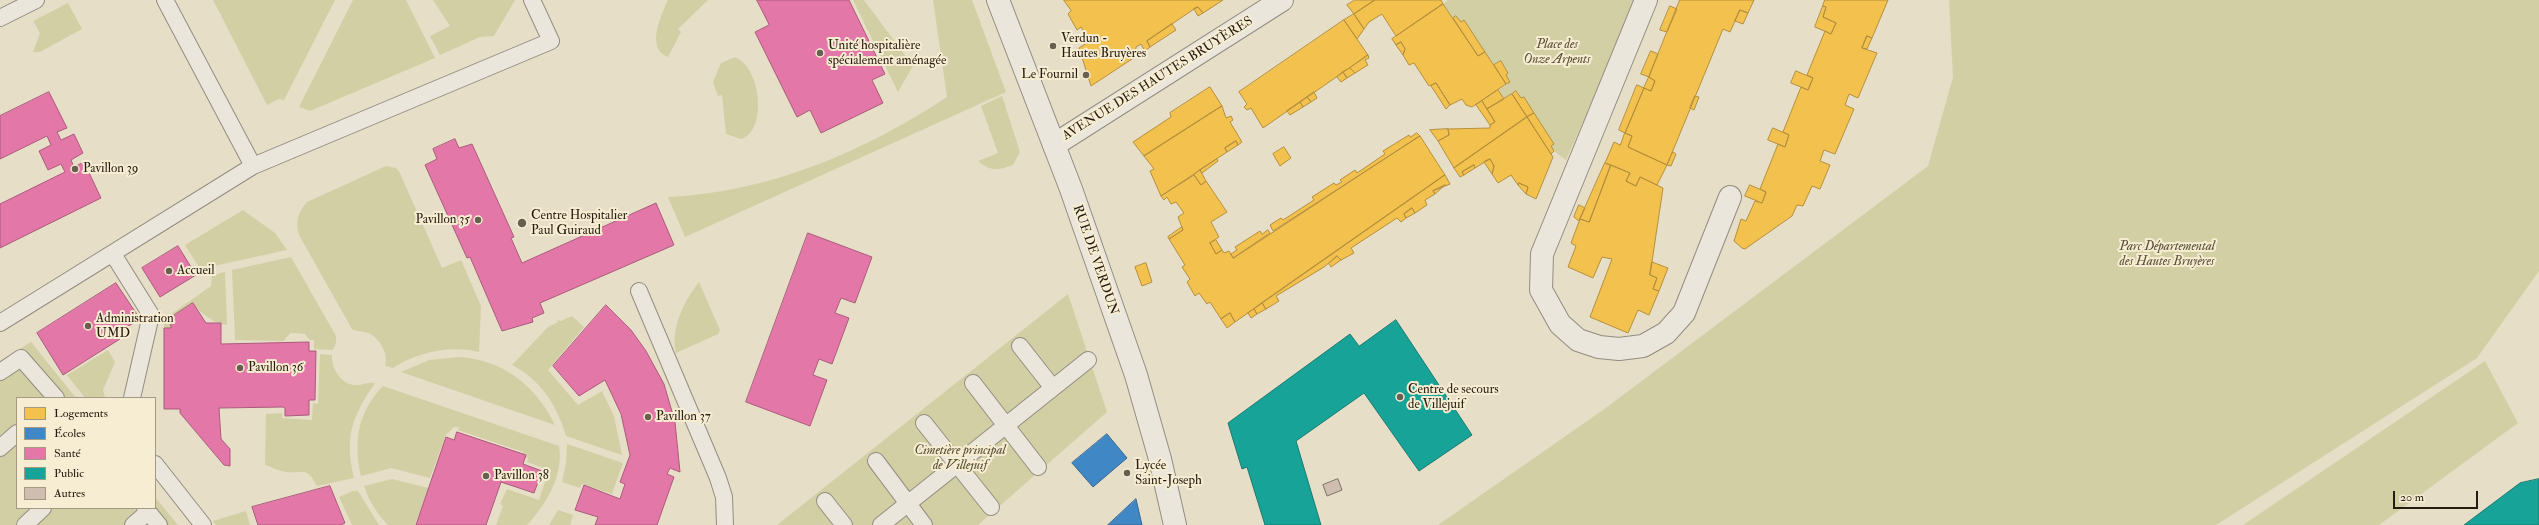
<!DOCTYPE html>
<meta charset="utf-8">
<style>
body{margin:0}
#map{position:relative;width:2539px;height:525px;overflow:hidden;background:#e6dec7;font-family:"IM FELL Double Pica",serif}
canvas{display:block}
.legend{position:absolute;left:16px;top:397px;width:140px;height:112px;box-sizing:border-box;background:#f7edd2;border:1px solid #a39985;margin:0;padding:5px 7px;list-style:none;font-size:12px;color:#261b11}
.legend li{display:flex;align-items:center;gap:8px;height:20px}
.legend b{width:20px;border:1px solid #a39985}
.scale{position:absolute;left:2393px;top:491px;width:85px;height:18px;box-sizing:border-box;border:2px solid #261b11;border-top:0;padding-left:5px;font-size:12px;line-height:14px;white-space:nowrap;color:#261b11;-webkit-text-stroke:3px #f7edd2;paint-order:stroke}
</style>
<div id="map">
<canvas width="2539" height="525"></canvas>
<ul class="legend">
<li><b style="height:11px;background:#f2c14e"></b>Logements</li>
<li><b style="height:11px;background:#3f88c5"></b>Écoles</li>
<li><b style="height:11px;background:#e377a8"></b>Santé</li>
<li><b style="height:11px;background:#17a398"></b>Public</li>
<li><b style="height:11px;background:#cfbeb0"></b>Autres</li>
</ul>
<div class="scale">20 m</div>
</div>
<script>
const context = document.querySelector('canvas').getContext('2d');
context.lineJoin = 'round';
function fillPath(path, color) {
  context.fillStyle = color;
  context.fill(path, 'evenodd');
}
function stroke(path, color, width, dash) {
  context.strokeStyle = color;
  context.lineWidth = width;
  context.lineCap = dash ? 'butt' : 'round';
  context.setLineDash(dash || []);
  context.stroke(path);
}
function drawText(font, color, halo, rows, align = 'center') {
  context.font = font + ' "IM FELL Double Pica",serif';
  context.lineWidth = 4;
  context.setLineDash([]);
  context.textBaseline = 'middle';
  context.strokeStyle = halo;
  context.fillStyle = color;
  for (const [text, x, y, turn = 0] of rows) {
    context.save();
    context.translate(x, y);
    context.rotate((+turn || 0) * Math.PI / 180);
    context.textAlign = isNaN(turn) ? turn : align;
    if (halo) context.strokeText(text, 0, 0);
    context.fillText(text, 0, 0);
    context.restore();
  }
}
fillPath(new Path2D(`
 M213,0H335L284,100L279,99L267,105Z
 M353,0H406L435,58L310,111L299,107Z
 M433,0H515L494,36L480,37L440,55L430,36L450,26Z
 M668,0H708L678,29L681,32L668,57C645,49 661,15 668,0Z
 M853,0H864L913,66L898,92Z
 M933,0H972L1006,92L685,237L668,197C770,192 863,152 947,97Z
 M1448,0H1636L1634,9L1566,160L1554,151L1516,91L1504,99L1498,90L1510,82L1506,75L1508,73L1501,61L1494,65L1464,21L1461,22L1456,16L1453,18L1443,4Z
 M1949,0H2539V271L2477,358L2216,525H1438L1603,410L1928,166L1953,77Z
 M68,3L82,29L40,52H33L40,33L33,21Z
 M735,57C762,68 767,132 741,139L726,134L722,95L718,96L713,82L721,63Z
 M1002,96L1020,152L1013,165C999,170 990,172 978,161L998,153L981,106Z
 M386,166L396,168L399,171L442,268L461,260L481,306L479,352C450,345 418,352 393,368L385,366C389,354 379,337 368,333C363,331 357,332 352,329L299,235C295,222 298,212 307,202Z
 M243,210L275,233L287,250L200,269L185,245Z
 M291,257L336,336V342L333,350L314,349V340H310L305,334L291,333L283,341L235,340L232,270Z
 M225,272L227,325C216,325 200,313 193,303L171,318V328H164V322L167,317L211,286L212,275Z
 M699,282L720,330L718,334L676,353C670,329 684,301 699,282Z
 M1068,294L1107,412L978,525H777Z
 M572,316L584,327L548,370L578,405L602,391L614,416L622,455L566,436C558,407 540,379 512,365L548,327L558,322L557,320L561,321Z
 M31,342L76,398H17V508H155V497L178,525H0V361Z
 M108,350L115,362L103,390L105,398H85L67,375Z
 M320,354L332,355C331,369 342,386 357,385C363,385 370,381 375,383C352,417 344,436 354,478L317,486C306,466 305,474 286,472C279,471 272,467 265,465L266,414L282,413V418L312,420L313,403L318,404Z
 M459,357C504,360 536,386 555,425L401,372L429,360Z
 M2485,361L2518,423L2379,525H2243Z
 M383,386L559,446C564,475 546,505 527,525H496L503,506L500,504L507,489L539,500L549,470L527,462L528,458L523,456V452L458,430L459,427H454L446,435L430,478L391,468L361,476C353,443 358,411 383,386Z
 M567,444L623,463L612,494L582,484L580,488L562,482L566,463Z
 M392,479L429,488L415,525H388C377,514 369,501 364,486Z
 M353,491H358L379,525H352L339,497Z
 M558,510L573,515L570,525H549Z
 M246,511L250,525H216L213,521Z`), '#d3cfa5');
const homes = new Path2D(`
 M1064,0H1223L1203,13L1198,7L1194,9L1147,41L1150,47L1145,51L1141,44L1136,47L1135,57L1091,86L1079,48L1090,41L1081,27L1077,30L1068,14L1071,11Z
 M1355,0H1375L1354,14L1347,5Z
 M1375,0H1441L1443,4L1396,36L1382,14L1369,22L1364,29L1354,14Z
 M1680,0H1754L1748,13L1740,10L1730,32L1723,29L1667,165L1628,147L1632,136L1625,133L1644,88L1651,91L1655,81L1649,77Z
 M1825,0H1888L1872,38L1867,36L1862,48L1877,53L1858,98L1849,94L1845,105L1854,109L1835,154L1824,150L1820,161L1830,165L1820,189L1812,186L1803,206L1797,205L1792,216L1745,249L1742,248L1734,241L1741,219L1746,221L1755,201L1762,203L1766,192L1760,189L1778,144L1785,147L1789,135L1783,132L1801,87L1808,90L1813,78L1807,75L1825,31L1831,34L1836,23L1823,17L1826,7L1823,6Z
 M1443,4L1478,56L1485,52L1506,84L1472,107L1466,105L1462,99L1450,105L1436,83L1429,86L1414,63L1409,65L1403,55L1405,49L1401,42L1396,45L1392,39Z
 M1670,6L1677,9L1667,32L1660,30Z
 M1823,6L1826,7L1823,17L1836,23L1831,34L1815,27Z
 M1198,7L1203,13L1198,16L1194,9Z
 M1740,10L1748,13L1743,24L1735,21Z
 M1354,14L1364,29L1357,39L1344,20Z
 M1456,16L1461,22L1464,20L1485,52L1478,56L1453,18Z
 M1344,20L1368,55L1263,128L1251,108L1247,110L1244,107L1247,104L1239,92Z
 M1172,24L1176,30L1150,47L1147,41Z
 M1867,36L1872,38L1867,49L1862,48Z
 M1401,42L1405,49L1403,55L1396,45Z
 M1651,51L1658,54L1649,77L1641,74Z
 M1368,55L1369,58L1365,60L1368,65L1355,73L1350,68Z
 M1501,61L1508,73L1506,75L1510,82L1506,84L1494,65Z
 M1350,68L1355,73L1347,78L1343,72Z
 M1796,71L1813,78L1808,90L1791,83Z
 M1343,72L1347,78L1341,82L1337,77Z
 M1649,77L1655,81L1651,91L1644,88Z
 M1436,83L1450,105L1446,109L1431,86Z
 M1637,85L1644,88L1625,133L1619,130Z
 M1210,87L1222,106L1144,156L1133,142L1171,117L1170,113Z
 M1498,90L1504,99L1487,109L1482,101Z
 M1516,91L1521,98L1524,97L1534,113L1527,117L1512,94Z
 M1314,92L1317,98L1311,102L1307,97Z
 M1512,94L1527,117L1454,168L1438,141L1449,135L1448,129L1490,128V125L1495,122L1487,109Z
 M1695,96L1699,97L1694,110L1690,108Z
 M1307,97L1311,102L1303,107L1300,102Z
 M1482,101L1495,122L1490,125L1476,105Z
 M1300,102L1303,107L1290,115L1287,111Z
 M1222,106L1226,118L1231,116L1233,120L1230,122L1242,142L1238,145L1236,141L1225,148L1227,152L1161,196L1150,171L1154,169L1144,156Z
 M1534,113L1554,144L1551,146L1554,151L1551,154L1527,117Z
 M1527,117L1553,157L1536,199L1526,194L1528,187L1519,183L1518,185L1511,175L1498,183L1492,174L1494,166L1490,159L1475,168L1474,165L1462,172L1464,175L1460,177L1454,168Z
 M1773,128L1789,135L1785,147L1768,140Z
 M1448,129L1449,135L1438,141L1430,130Z
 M1417,133L1420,136L1273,231L1270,225L1281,218L1283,220L1314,200L1312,197L1334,183L1336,185L1342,182L1340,180L1355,170L1357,173L1385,154L1383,151L1409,135L1410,137Z
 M1625,133L1632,136L1628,147L1667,165L1657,185L1640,177L1636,186L1626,181L1630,173L1605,163L1614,142L1620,145Z
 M1420,136L1445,175L1235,322L1230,313L1221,319L1210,302L1207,304L1199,293L1195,296L1187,282L1190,279L1182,267L1185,265L1169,239L1183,230L1178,217L1184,213L1176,202L1171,204L1167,197L1164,200L1161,196L1194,175L1201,185L1206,181L1227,212L1211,222L1219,237L1210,243L1216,254L1222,250L1224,253L1229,251L1233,258Z
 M1236,141L1238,145L1227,152L1225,148Z
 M1284,147L1291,158L1280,166L1273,154Z
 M1673,152L1676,154L1671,166L1667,165Z
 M1217,159L1218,161L1202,173L1200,170Z
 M1490,159L1494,166L1492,174L1484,162Z
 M1605,163L1611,165L1589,222L1580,219Z
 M1474,165L1475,168L1464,175L1462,172Z
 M1611,165L1630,173L1626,181L1636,186L1640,177L1663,188L1650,275L1657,278L1653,289L1659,291L1649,315L1638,310L1628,333L1590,317L1612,259L1602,257L1593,278L1568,267L1576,246L1571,243L1580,219L1589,222Z
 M1200,170L1206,181L1201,185L1194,175Z
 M1445,175L1450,184L1433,191L1435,194L1425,200L1427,205L1415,213L1412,208L1404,214L1406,218L1401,222L1397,218L1351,248L1354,253L1341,260L1337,256L1324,267L1276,296L1279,301L1266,309L1262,303Z
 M1519,183L1528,187L1526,194L1518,185Z
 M1445,185L1435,194L1433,191Z
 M1750,185L1766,192L1762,203L1745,196Z
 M1579,205L1585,208L1579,221L1574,217Z
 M1412,208L1415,213L1406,218L1404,214Z
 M1182,227L1183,230L1169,239L1168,237Z
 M1268,230L1270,233L1233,258L1231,254L1237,250L1235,247L1260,231L1262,234Z
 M1216,240L1222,250L1216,254L1210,243Z
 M1337,256L1341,260L1331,267L1329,264Z
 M1652,262L1668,268L1659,291L1653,289L1657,278L1650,275Z
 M1146,263L1152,282L1142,286L1135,267Z
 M1262,303L1266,309L1257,314L1254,309Z
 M1254,309L1257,314L1251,318L1248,313Z
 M1230,313L1235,322L1227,328L1221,319Z`);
fillPath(homes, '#f2c14e');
stroke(homes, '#b58f3c', 1);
const schools = new Path2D(`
 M1107,434L1127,458L1093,487L1072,463Z
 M1136,499L1142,525H1108Z`);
fillPath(schools, '#3f88c5');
stroke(schools, '#38678f', 1);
const health = new Path2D(`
 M757,0H849L885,74L872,80L883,103L821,133L810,110L797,117L755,32L769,25Z
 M49,92L67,128L57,132L61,140L74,134L83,153L71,160L74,167L84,162L101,198L0,248V204L65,172L61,164L48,170L39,151L51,145L47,136L0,159V116Z
 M455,139L459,148L472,144L514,237L511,238L522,263L656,203L674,245L540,303L544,313L532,318L533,322L502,331L470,257L467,258L425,165L437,159L433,149Z
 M808,233L872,257L855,303L841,298L835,313L849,318L832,364L819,359L813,375L827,380L810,426L746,402Z
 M178,246L196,275L160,297L142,268Z
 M116,283L140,319L117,333L120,339L63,375L37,333Z
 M193,303L206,323H221V344L309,342V351H316L315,400H309V415L285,416V408L283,407L219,408L221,439L230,449V466L224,465L180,413V409H164V328H171L170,318Z
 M606,305L631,330L646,351L664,384L675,422L680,472L670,468L667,474L674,477L657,525H595L598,517L575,510L584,485L620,499L625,484L620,482L630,455L621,414L605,380L579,396L553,366Z
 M457,432L526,455L523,464L542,471L534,493L501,482L486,525H416L446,437L454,440Z
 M330,486L345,523L341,525H258L252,507Z`);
fillPath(health, '#e377a8');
stroke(health, '#aa5b7b', 1);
const public = new Path2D(`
 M1396,320L1472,435L1419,471L1364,393L1296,441L1321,525H1265L1247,467L1242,469L1228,423L1350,334L1359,346Z
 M2539,479V525H2464L2520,483Z`);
fillPath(public, '#17a398');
stroke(public, '#1c7a70', 1);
const building = new Path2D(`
 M1338,479L1342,490L1327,496L1323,485Z`);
fillPath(building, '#cfbeb0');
stroke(building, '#797367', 1);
const service = new Path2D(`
 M165,0L253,166
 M0,18L36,0
 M113,254L151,315L132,398
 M639,291L718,478L724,497L725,525
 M0,323L253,166L551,41L532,0
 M1020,346L1053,388
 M0,372L21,358L56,398
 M973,383L1038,467
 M924,423L991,507
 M0,448L17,433
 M876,461L924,525
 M155,464L203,525
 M825,501L844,525
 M145,508L159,525
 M25,525L43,508
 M133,525L148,512
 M881,525L1088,360`);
const minor = new Path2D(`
 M1646,0L1542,254L1541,290L1560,324L1578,340L1599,347L1619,349L1643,346L1666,333L1684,313L1730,197
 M1054,145L1282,0`);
const tertiary = new Path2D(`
 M998,0L1071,189L1136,375L1160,459L1175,525`);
stroke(service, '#938d80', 18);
stroke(minor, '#938d80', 24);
stroke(tertiary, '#938d80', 24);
stroke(service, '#eae6db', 16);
stroke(minor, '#eae6db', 22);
stroke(tertiary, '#eae6db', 22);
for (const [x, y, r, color] of [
 [1053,46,4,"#695f51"],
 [820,53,4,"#695f51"],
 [1086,75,4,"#695f51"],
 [75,169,4,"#695f51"],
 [478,220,4,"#695f51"],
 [522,223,5,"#695f51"],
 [169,271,4,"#695f51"],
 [88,326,4,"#695f51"],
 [240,368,4,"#695f51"],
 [1400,397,4,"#695f51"],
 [648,417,4,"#695f51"],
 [1127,473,4,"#695f51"],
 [486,476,4,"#695f51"]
]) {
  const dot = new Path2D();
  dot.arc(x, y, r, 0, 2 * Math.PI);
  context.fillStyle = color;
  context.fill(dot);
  stroke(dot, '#f7edd2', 1.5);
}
drawText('13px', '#261b11', '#f7edd2', [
 ["Verdun -",1061,39],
 ["Hautes Bruyères",1061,54],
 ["Unité hospitalière",828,46],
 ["spécialement aménagée",828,61],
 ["Le Fournil",1078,75,"right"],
 ["Pavillon 39",83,169],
 ["Centre Hospitalier",531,216],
 ["Paul Guiraud",531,231],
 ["Pavillon 35",470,220,"right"],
 ["Accueil",177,271],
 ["Administration",96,319],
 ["UMD",96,334],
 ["Pavillon 36",248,368],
 ["Centre de secours",1408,390],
 ["de Villejuif",1408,405],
 ["Pavillon 37",656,417],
 ["Lycée",1135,466],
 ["Saint-Joseph",1135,481],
 ["Pavillon 38",494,476]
], 'left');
drawText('italic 13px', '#554d35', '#f7edd2', [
 ["Place des",1557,45],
 ["Onze Arpents",1557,60],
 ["Parc Départemental",2167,247],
 ["des Hautes Bruyères",2167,262],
 ["Cimetière principal",960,451],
 ["de Villejuif",960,466]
]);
drawText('13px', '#261b11', '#f7edd2', [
 ["AVENUE DES HAUTES BRUYÈRES",1158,79,-32],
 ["RUE DE VERDUN",1095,260,71]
]);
</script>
